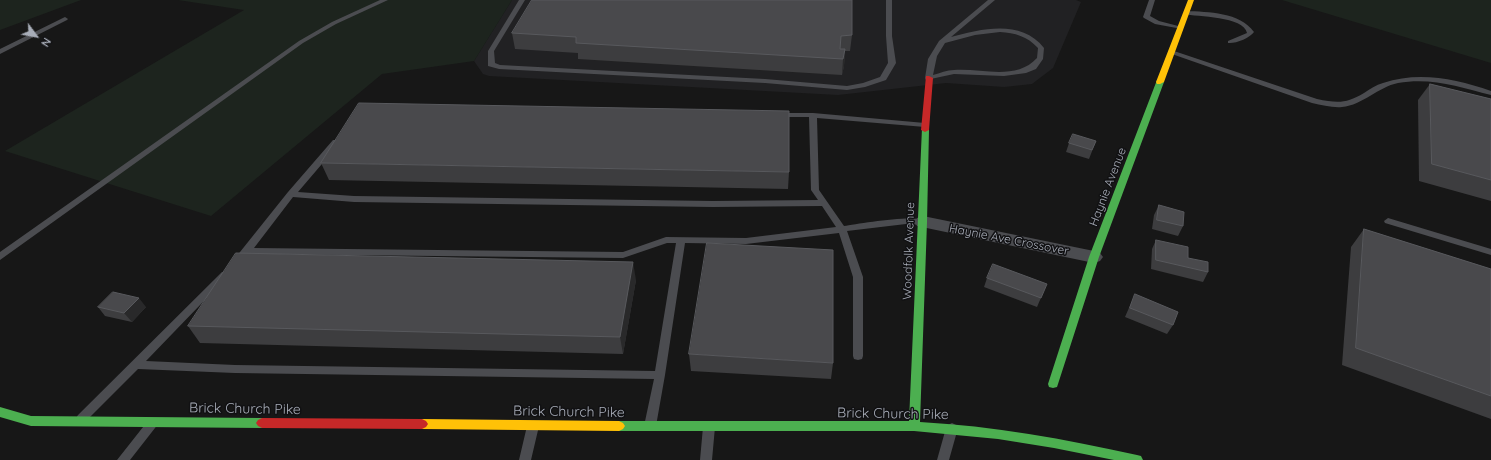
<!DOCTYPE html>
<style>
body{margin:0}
#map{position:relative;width:1491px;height:460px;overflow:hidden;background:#171717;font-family:Quicksand,sans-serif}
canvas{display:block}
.north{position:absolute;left:16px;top:16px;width:40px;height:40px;-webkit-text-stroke:3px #111113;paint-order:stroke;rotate:122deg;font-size:11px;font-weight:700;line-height:16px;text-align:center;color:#a8adb8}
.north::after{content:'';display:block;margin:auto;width:14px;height:18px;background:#a8adb8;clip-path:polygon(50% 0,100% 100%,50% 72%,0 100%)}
</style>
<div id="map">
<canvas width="1491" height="460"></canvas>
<div class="north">N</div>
</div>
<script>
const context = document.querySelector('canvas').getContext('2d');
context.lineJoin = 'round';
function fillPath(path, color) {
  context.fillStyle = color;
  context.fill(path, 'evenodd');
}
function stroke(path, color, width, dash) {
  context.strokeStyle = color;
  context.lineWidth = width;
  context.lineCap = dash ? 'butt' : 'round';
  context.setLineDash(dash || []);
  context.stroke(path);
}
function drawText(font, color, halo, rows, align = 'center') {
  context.font = font + ' Quicksand,sans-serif';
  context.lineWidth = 3;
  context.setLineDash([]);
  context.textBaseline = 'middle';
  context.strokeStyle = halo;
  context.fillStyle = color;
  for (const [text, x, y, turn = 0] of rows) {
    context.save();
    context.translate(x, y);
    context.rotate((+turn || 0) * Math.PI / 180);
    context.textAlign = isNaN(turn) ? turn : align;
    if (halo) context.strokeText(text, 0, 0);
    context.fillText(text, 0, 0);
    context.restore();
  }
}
fillPath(new Path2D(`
 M512,0H1076L1081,2L1053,68L1032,84L1004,87L946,83L838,95L489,76L483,74L474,61Z`), '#212123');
fillPath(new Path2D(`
 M0,0H81L0,30Z
 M178,0H512L474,61L382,74L211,216L5,151L244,10Z
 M1282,0H1491V63Z`), '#1d241e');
fillPath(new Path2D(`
 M380,0H388L336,24L303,43L0,260V252L299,41L332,22Z
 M519,0H525L494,51L495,63L500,65L765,79L847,86L863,83L880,77L888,63L886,36V0H892V36L896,63L886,80L865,87L847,90L765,83L499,69L488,66V51Z
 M988,0H995L951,37C982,29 1021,19 1044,48L1043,59L1036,69L1026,73L1004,76L954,74L926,80L925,78L928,59L939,41ZM1000,32C1015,33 1027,36 1038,48L1037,58C1016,81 982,68 954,70C947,70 940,73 933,75L937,56L945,43L975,35Z
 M1149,0H1155L1150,16L1159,21L1182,27V29L1155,24L1144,18L1143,17Z
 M1186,11C1208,12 1240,12 1254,32C1250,38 1235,44 1228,43V41L1247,33C1244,16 1197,17 1184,14V12Z
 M65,17L68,19L67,20L0,54V49Z
 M1171,50L1317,99C1337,103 1346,104 1364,93C1370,89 1376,85 1383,83C1419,71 1456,79 1491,91V95C1460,87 1431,77 1398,83C1378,87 1363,105 1342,107C1333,108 1322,105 1312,103L1169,53V51Z
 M773,113H813L925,123L929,125L925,127L817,118L819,190L844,226C858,224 920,213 927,222L923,225L906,224L847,231L863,277V356L862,359L858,360L854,359L853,356V277L839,233L746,244L685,243L665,375L656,426L654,429L650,431L646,429L644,426L654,379L235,373L138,369L86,421L82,423L78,421L76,418L78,415L222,272H228L230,274L228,276L146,361L235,365L655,371L676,243H667L623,258L249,254L240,264H234L232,262L288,192L333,140H339L340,142L339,144L298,192L354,196L713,201L818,200L811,190L809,117H776L772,115ZM293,197L354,202L713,207L822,206L836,227L746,238L666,237L623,252L254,248Z
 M1388,218L1491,249V255L1385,223L1384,221Z
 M151,420L155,422L157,425L155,428L130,460H117L147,422Z
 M533,421L537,423L539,426L531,460H519L527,426L529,423Z
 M709,422L713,424L715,427L712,460H700L703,427L705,424Z
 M952,423L956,425L958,428L949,460H937L946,428L948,425Z`), '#4b4c50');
fillPath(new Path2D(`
 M923,216L1094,251L1100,253L1103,257L1100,261L1094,263L917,226L915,222L917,218Z`), '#4b4c50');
fillPath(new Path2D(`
 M1157,80H1160L1164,82L1099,257L1058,384L1057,387L1053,388L1049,387L1048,384L1089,257Z
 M922,128H928L929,130L927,222L920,422C993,426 1065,439 1137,455L1141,456L1143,460H1114L1054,448L998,439L914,431H619L615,429L613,426L615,423L619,421H909Z
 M0,407L31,416L262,418L266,420L268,423L266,426L262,428L31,426L0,417Z`), '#4caf50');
fillPath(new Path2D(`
 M1188,0H1194L1164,82L1160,84H1157L1156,82Z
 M422,419L619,421L623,423L625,426L623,429L619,431L422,429L418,427L416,424L418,421Z`), '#ffc107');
fillPath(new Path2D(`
 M926,76H929L933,78L929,130L925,132L921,130Z
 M262,418L422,419L426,421L428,424L426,427L422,429L262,428L258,426L256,423L258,420Z`), '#c62828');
fillPath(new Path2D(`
 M512,33L852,35L850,51H845L844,66L842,75L578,59V53L515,49Z
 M1430,84L1491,99V201L1419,181L1418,100Z
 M1096,141L1089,159L1066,152L1069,143Z
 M321,163L789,172L788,189L329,180Z
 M1159,205L1183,226L1178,236L1152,229L1154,215Z
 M1364,229L1491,269V419L1342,365L1351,247Z
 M1156,240L1188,258L1208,272L1203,282L1151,269L1152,249Z
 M987,278L1043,293L1037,307L984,287Z
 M636,280L623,354L200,343L188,326Z
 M1135,294L1173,325L1167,334L1125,317Z
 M98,307H146L132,322L105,316Z
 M689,354L833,363L831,379L691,371Z`), '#3d3d3f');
fillPath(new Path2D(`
 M845,49L844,66L842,75L843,59Z
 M633,262L636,280L623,354L620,337Z
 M139,298L146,307L132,322L124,313Z`), '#29292a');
const building = new Path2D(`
 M532,0H852V35L841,36L840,49H845L843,59L576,43V37L512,33Z
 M1430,84L1491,99V180L1432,164Z
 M359,103L789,111V172L321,163Z
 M1073,134L1096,141L1092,150L1069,143Z
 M1159,205L1184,212L1183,226L1157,220Z
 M1364,229L1491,269V396L1356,348Z
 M1156,240L1188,247V258L1208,262V272L1156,260Z
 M707,243L833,250V363L689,354Z
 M236,253L633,262L620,337L188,326Z
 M993,264L1047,284L1041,298L987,278Z
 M113,292L139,298L124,313L98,307Z
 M1135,294L1178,312L1173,325L1130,308Z`);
fillPath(building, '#49494c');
stroke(building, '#58595d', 1);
drawText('12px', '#a8adb8', '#111113', [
 ["Haynie Avenue",1108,187,-69],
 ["Haynie Ave Crossover",1009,240,11],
 ["Woodfolk Avenue",909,251,-88]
]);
drawText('14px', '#a8adb8', '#111113', [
 ["Brick Church Pike",245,409,1],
 ["Brick Church Pike",569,412,1],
 ["Brick Church Pike",893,414,1]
]);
</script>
